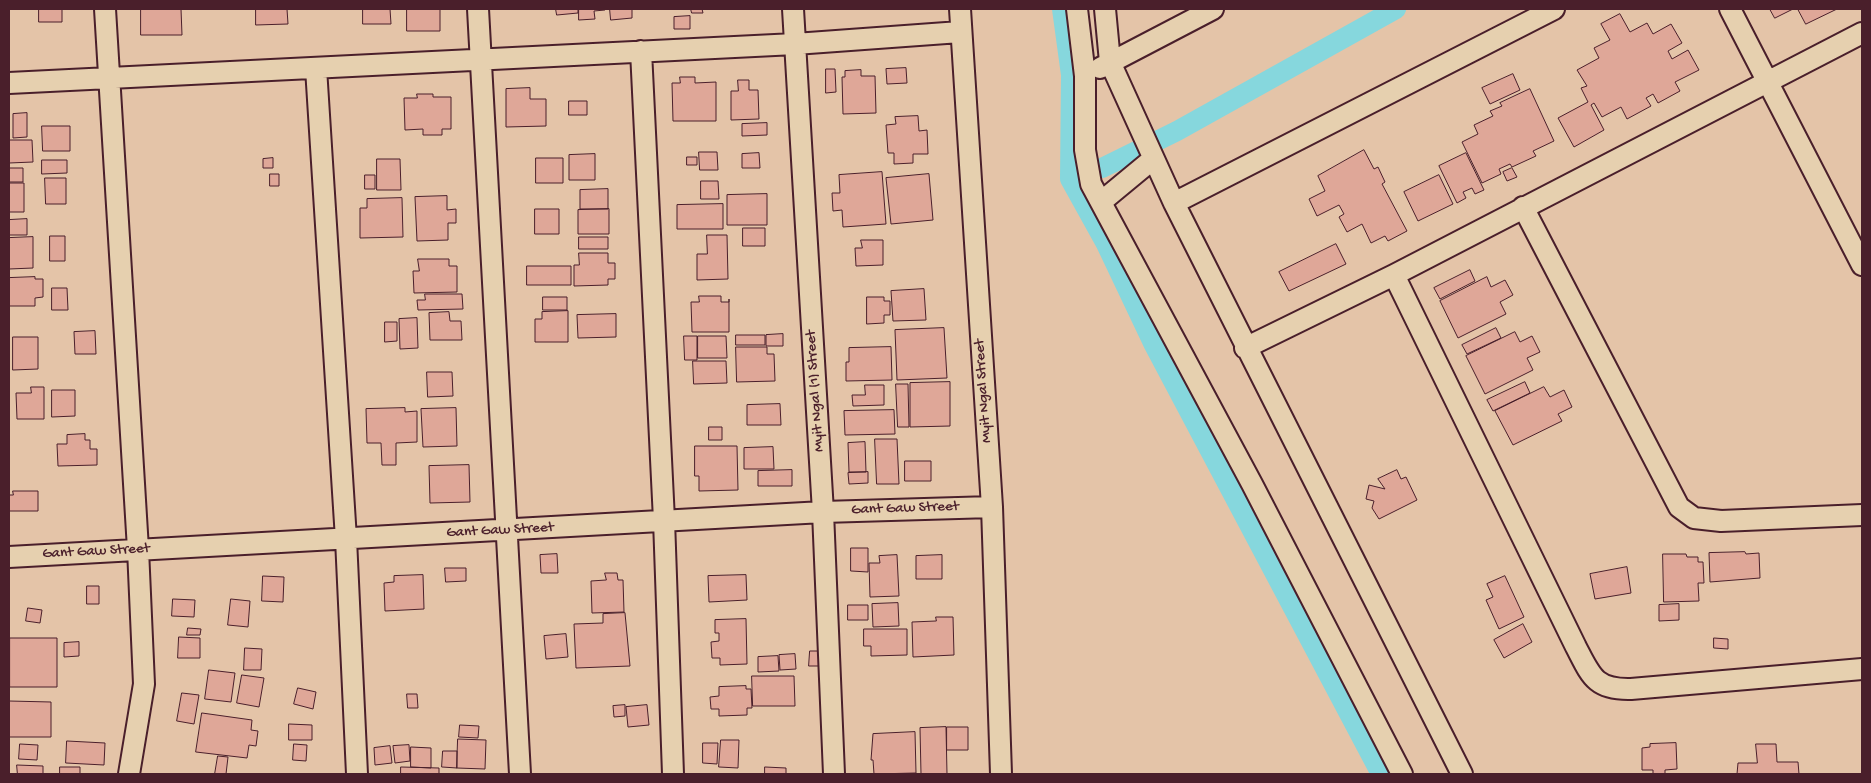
<!DOCTYPE html>
<style>
body{margin:0}
#map{position:relative;width:1871px;height:783px;overflow:hidden;background:#e4c4a8;font-family:"Gochi Hand",sans-serif}
canvas{display:block}
.frame{position:absolute;inset:0;border:10px solid #4a1f2b;pointer-events:none}
</style>
<div id="map">
<canvas width="1871" height="783"></canvas>
<div class="frame"></div>
</div>
<script>
const context = document.querySelector('canvas').getContext('2d');
context.lineJoin = 'round';
function stroke(path, color, width, dash) {
  context.strokeStyle = color;
  context.lineWidth = width;
  context.lineCap = dash ? 'butt' : 'round';
  context.setLineDash(dash || []);
  context.stroke(path);
}
function fillPath(path, color) {
  context.fillStyle = color;
  context.fill(path, 'evenodd');
}
function drawText(font, color, halo, rows, align = 'center') {
  context.font = font + ' "Gochi Hand",sans-serif';
  context.lineWidth = 4;
  context.setLineDash([]);
  context.textBaseline = 'middle';
  context.strokeStyle = halo;
  context.fillStyle = color;
  for (const [text, x, y, turn = 0] of rows) {
    context.save();
    context.translate(x, y);
    context.rotate((+turn || 0) * Math.PI / 180);
    context.textAlign = isNaN(turn) ? turn : align;
    if (halo) context.strokeText(text, 0, 0);
    context.fillText(text, 0, 0);
    context.restore();
  }
}
stroke(new Path2D(`
 M1062,9L1071,75L1070,179L1106,244L1153,343L1381,774
 M1102,168L1177,131L1396,9`), '#86d7dd', 20);
const building = new Path2D(`
 M39,9H62V22H39Z
 M141,9H181L182,35H141Z
 M256,9H287L288,24L256,25Z
 M363,9H390L391,24H363Z
 M407,9H440V31H407Z
 M556,9H578V13L557,15Z
 M579,9H605V10L594,11L595,19L579,20Z
 M610,9H632V18L611,20Z
 M691,9H702L703,13H692Z
 M1770,9H1793L1775,18Z
 M1798,9H1837L1806,24Z
 M1620,14L1630,32L1647,23L1653,34L1671,24L1682,43L1668,51L1672,59L1688,50L1699,70L1675,82L1680,91L1658,103L1653,94L1646,98L1651,106L1627,119L1621,107L1602,117L1594,103L1591,105L1604,130L1574,147L1558,118L1588,102L1581,88L1587,86L1577,70L1599,58L1594,48L1610,40L1601,24Z
 M690,16V29H674V17Z
 M906,68L907,83L887,84L886,69Z
 M826,69H835L836,92L826,93Z
 M861,70V76H875L876,113L843,114L842,77H845V71Z
 M1513,74L1520,90L1490,104L1482,88Z
 M680,77H695V83L716,82V121H673L672,83H680Z
 M738,80H749V90H758L759,119L731,120V91H738Z
 M530,88V99H546V126L506,127V89Z
 M1530,89L1554,141L1533,151L1536,156L1512,167L1510,164L1499,169L1501,174L1482,183L1462,142L1478,134L1474,125L1493,116L1490,111L1502,106L1500,103Z
 M417,94H433V97H451V129H442V135H423V129L405,130L404,98H417Z
 M569,101H587V115H569Z
 M27,113V137L13,138V114Z
 M918,116L919,131L927,130L928,154H913V163L894,164V153H888L886,125L896,124L895,117Z
 M767,123V135L742,136V124Z
 M42,126H70V151H43Z
 M9,140H32L33,162L9,163Z
 M1364,150L1374,169L1378,167L1385,182L1382,184L1407,231L1388,241L1385,236L1371,243L1362,224L1347,232L1339,217L1344,214L1339,205L1317,216L1309,199L1325,191L1318,176Z
 M699,152H717L718,170H700Z
 M759,153L760,168H742V154Z
 M1466,153L1484,190L1475,194L1472,188L1463,192L1466,198L1457,203L1439,166Z
 M595,154V180H569V155Z
 M687,157H697V165H687Z
 M273,158V168H263V159Z
 M536,158H563V183H536Z
 M377,159H400L401,190H377Z
 M42,160H67V173L42,174Z
 M9,168H23V182H9Z
 M1512,168L1517,177L1507,181L1503,172Z
 M882,172L886,224L843,227L842,210L833,211L832,193H840L839,175Z
 M270,174H279V186H270Z
 M929,174L933,220L891,224L886,178Z
 M365,175H375V189H365Z
 M1439,175L1453,204L1418,221L1404,192Z
 M45,178H66V204H46Z
 M701,181H718L719,199H701Z
 M9,183H24V212H9Z
 M608,189V209H580V190Z
 M767,194V225H727V195Z
 M447,196V210L456,209V223H448V240L417,241L415,197Z
 M402,198L403,237L360,238V208H367V199Z
 M723,204V229H677V205Z
 M535,209H559V234H535Z
 M609,209V234H578V210Z
 M27,219V235H9V220Z
 M743,228H765V246H743Z
 M707,235H727L728,279L697,280V254H707Z
 M50,236H65V261H50Z
 M33,237V268L9,269V238Z
 M579,237H608V249H579Z
 M861,240H883V265L856,266L855,248H862Z
 M1336,244L1346,264L1289,291L1279,272Z
 M579,253H608V263H615V279H608V285L574,286V265H579Z
 M418,259H449V266H457V292L414,293L413,271H419Z
 M527,266H571V285H527Z
 M1470,270L1475,281L1440,299L1434,288Z
 M35,277V279H43V297L35,298V306H9V278Z
 M1487,277L1491,287L1505,280L1513,295L1500,302L1506,314L1458,338L1440,301Z
 M52,288H67L68,310H52Z
 M924,289L926,320L893,321L891,291Z
 M425,294H462L463,309L418,310L417,300H425Z
 M699,296H721V302H729V299V332H692L691,302H699Z
 M543,297H567V310H543Z
 M867,297H884V301H890V315H884V323L867,324Z
 M568,311V342H535V319H542V312Z
 M449,312L450,321H461L462,340H430L429,313Z
 M616,314V337L578,338L577,315Z
 M417,318L418,348L400,349L399,319Z
 M385,322H397V341L385,342Z
 M944,328L947,378L897,380L895,330Z
 M1496,328L1501,338L1467,354L1462,345Z
 M95,331L96,354H75L74,332Z
 M1515,332L1520,342L1532,336L1540,352L1527,358L1533,370L1485,394L1466,356Z
 M783,334V346H766V335Z
 M736,335H765V345H736Z
 M684,336H697V360H685Z
 M698,336H726L727,358H698Z
 M13,337H38V369L13,370Z
 M736,347H767V354H774L775,381L737,382Z
 M891,347L892,380L846,381V362H849V348Z
 M693,361H726L727,383L694,384Z
 M427,372H452L453,396L428,397Z
 M950,382V426L910,427V383Z
 M1525,382L1530,393L1493,411L1487,400Z
 M896,384H908L909,427H898Z
 M865,385H884V405L853,406L852,395H865Z
 M31,387H44V419H17L16,393H31Z
 M1544,387L1550,397L1564,390L1572,407L1558,414L1562,421L1513,445L1495,411Z
 M52,390H75V416L52,417Z
 M780,404L781,425H747V405Z
 M405,408V412L417,411V442L396,443V465H382L381,443H367L366,409Z
 M456,408L457,446L423,447L421,409Z
 M894,410L895,434L845,435L844,411Z
 M709,427H722V440H709Z
 M85,434V440H90V449H97V465L58,466L57,444H67V435Z
 M875,439H897L899,484H877Z
 M865,442L866,472H849L848,443Z
 M695,446H737L738,490L699,491V476H695Z
 M773,447L774,469H744V448Z
 M905,461H931V481H905Z
 M469,465L470,502L430,503L429,466Z
 M792,470V486H758V471Z
 M1397,470L1401,479L1406,477L1417,500L1379,519L1372,508L1374,501L1366,499L1369,485L1385,489L1378,479Z
 M868,472V483L849,484L848,473Z
 M13,491H38V511H9V495H13Z
 M851,548H868V572L851,571Z
 M1745,552L1746,554L1759,553L1760,578L1710,582L1709,553Z
 M557,554L558,573H541L540,555Z
 M1663,554H1686L1687,557H1698V562H1703L1704,583H1698L1699,601L1664,602Z
 M897,555L899,596L870,597L869,563H880L879,556Z
 M942,555V579H916V556Z
 M1627,567L1631,593L1595,599L1590,574Z
 M445,568H466V581L446,582Z
 M605,573H617L618,580H623L624,612L592,613L591,581L606,580Z
 M423,575L424,609L385,611L384,583L394,582V576Z
 M746,575L747,600L709,602L708,576Z
 M263,576L284,577L283,602L262,601Z
 M1505,576L1524,617L1499,629L1486,600L1493,597L1487,584Z
 M87,586H99V604H87Z
 M173,599L195,600L194,617L172,616Z
 M231,599L250,601L248,627L228,625Z
 M898,603L899,626L873,627L872,604Z
 M1679,604V620L1659,621V605Z
 M848,605H868V620H848Z
 M28,608L42,610L40,623L26,621Z
 M625,613L630,666L576,668L574,624L603,623V614Z
 M936,617H953L954,655L913,657L912,622L936,621Z
 M746,619L747,664L720,665V658H712L711,642L719,641V633H715V620Z
 M1523,624L1532,642L1504,658L1494,640Z
 M188,628L201,629L200,635H187Z
 M864,629H907V655L871,656V646H864Z
 M566,634L568,657L546,659L544,636Z
 M179,637L200,638V658H178Z
 M10,638H57V687H10Z
 M1714,638L1728,639V649L1714,648Z
 M79,642V656L64,657V643Z
 M245,648L262,649L261,670H244Z
 M810,651H820V666H809Z
 M795,654L796,669L780,670L779,655Z
 M778,656L779,671L758,672V657Z
 M209,670L235,673L231,702L205,699Z
 M242,675L264,678L259,707L237,703Z
 M752,676H794L795,706H753Z
 M746,686V689H751L752,708H747V715L719,716V709H711L710,697L719,696V687Z
 M298,688L316,692L313,709L294,704Z
 M182,693L199,695L194,724L177,721Z
 M407,694H417L418,708H408Z
 M9,701L51,702V737H9Z
 M625,705V716L614,717L613,706Z
 M647,705L649,725L628,727L626,707Z
 M202,713L252,720L251,730L258,731L256,746L249,745L247,758L196,752Z
 M289,724L312,725V740H289Z
 M460,725L479,726L478,738L459,737Z
 M946,727L947,774H921L920,728Z
 M947,727H968V750H947Z
 M915,732L916,773L874,774L873,760H871L873,734Z
 M458,739L486,740L485,769L457,768Z
 M721,740H739L738,768L719,767Z
 M67,741L105,743L104,765L66,763Z
 M703,743H718L717,764L703,763Z
 M1676,743L1677,769L1665,770V774H1653V770H1642V748L1650,747V744Z
 M20,744L38,745L37,760L19,759Z
 M294,744L307,745L306,761L293,760Z
 M1756,744H1776L1777,762H1798L1799,774H1737L1738,763H1757Z
 M409,745L410,761L395,763L393,746Z
 M390,746L392,763L375,765L374,748Z
 M411,747L431,748V768L411,767Z
 M443,751H457V768L442,767Z
 M218,756L228,757L226,774H215Z
 M17,765L43,766V774H11H17Z
 M60,767H80V774H60Z
 M401,767L439,768V774H401Z
 M765,767L786,768V774H765Z`);
fillPath(building, '#dfa798');
stroke(building, '#4a1f2b', 1);
const minor = new Path2D(`
 M105,9L138,549L144,684L129,774
 M478,9L520,774
 M793,9L823,512L834,774
 M960,9L992,507L1001,774
 M1077,9L1085,76V150L1091,184L1252,484L1402,774
 M1105,9L1110,62L1174,203L1462,774
 M1730,9L1862,265
 M641,51L664,520L673,774
 M316,68L346,539L357,774
 M1100,68L1213,9
 M9,83L795,44L960,32
 M1101,202L1153,159
 M1174,203L1554,9
 M1523,207L1679,507L1694,518L1721,521L1862,515
 M1394,275L1576,647C1591,676 1595,690 1631,689L1862,669
 M1245,348L1394,275L1862,33
 M9,557L823,512L992,507`);
stroke(minor, '#4a1f2b', 24);
stroke(minor, '#e6d0af', 20);
drawText('15px', '#4a1f2b', '#e6d0af', [
 ["Myit Ngal (1) Street",816,391,-94],
 ["Myit Ngal Street",984,391,-94],
 ["Gant Gaw Street",905,509,-2],
 ["Gant Gaw Street",500,531,-3],
 ["Gant Gaw Street",96,552,-3]
]);
</script>
